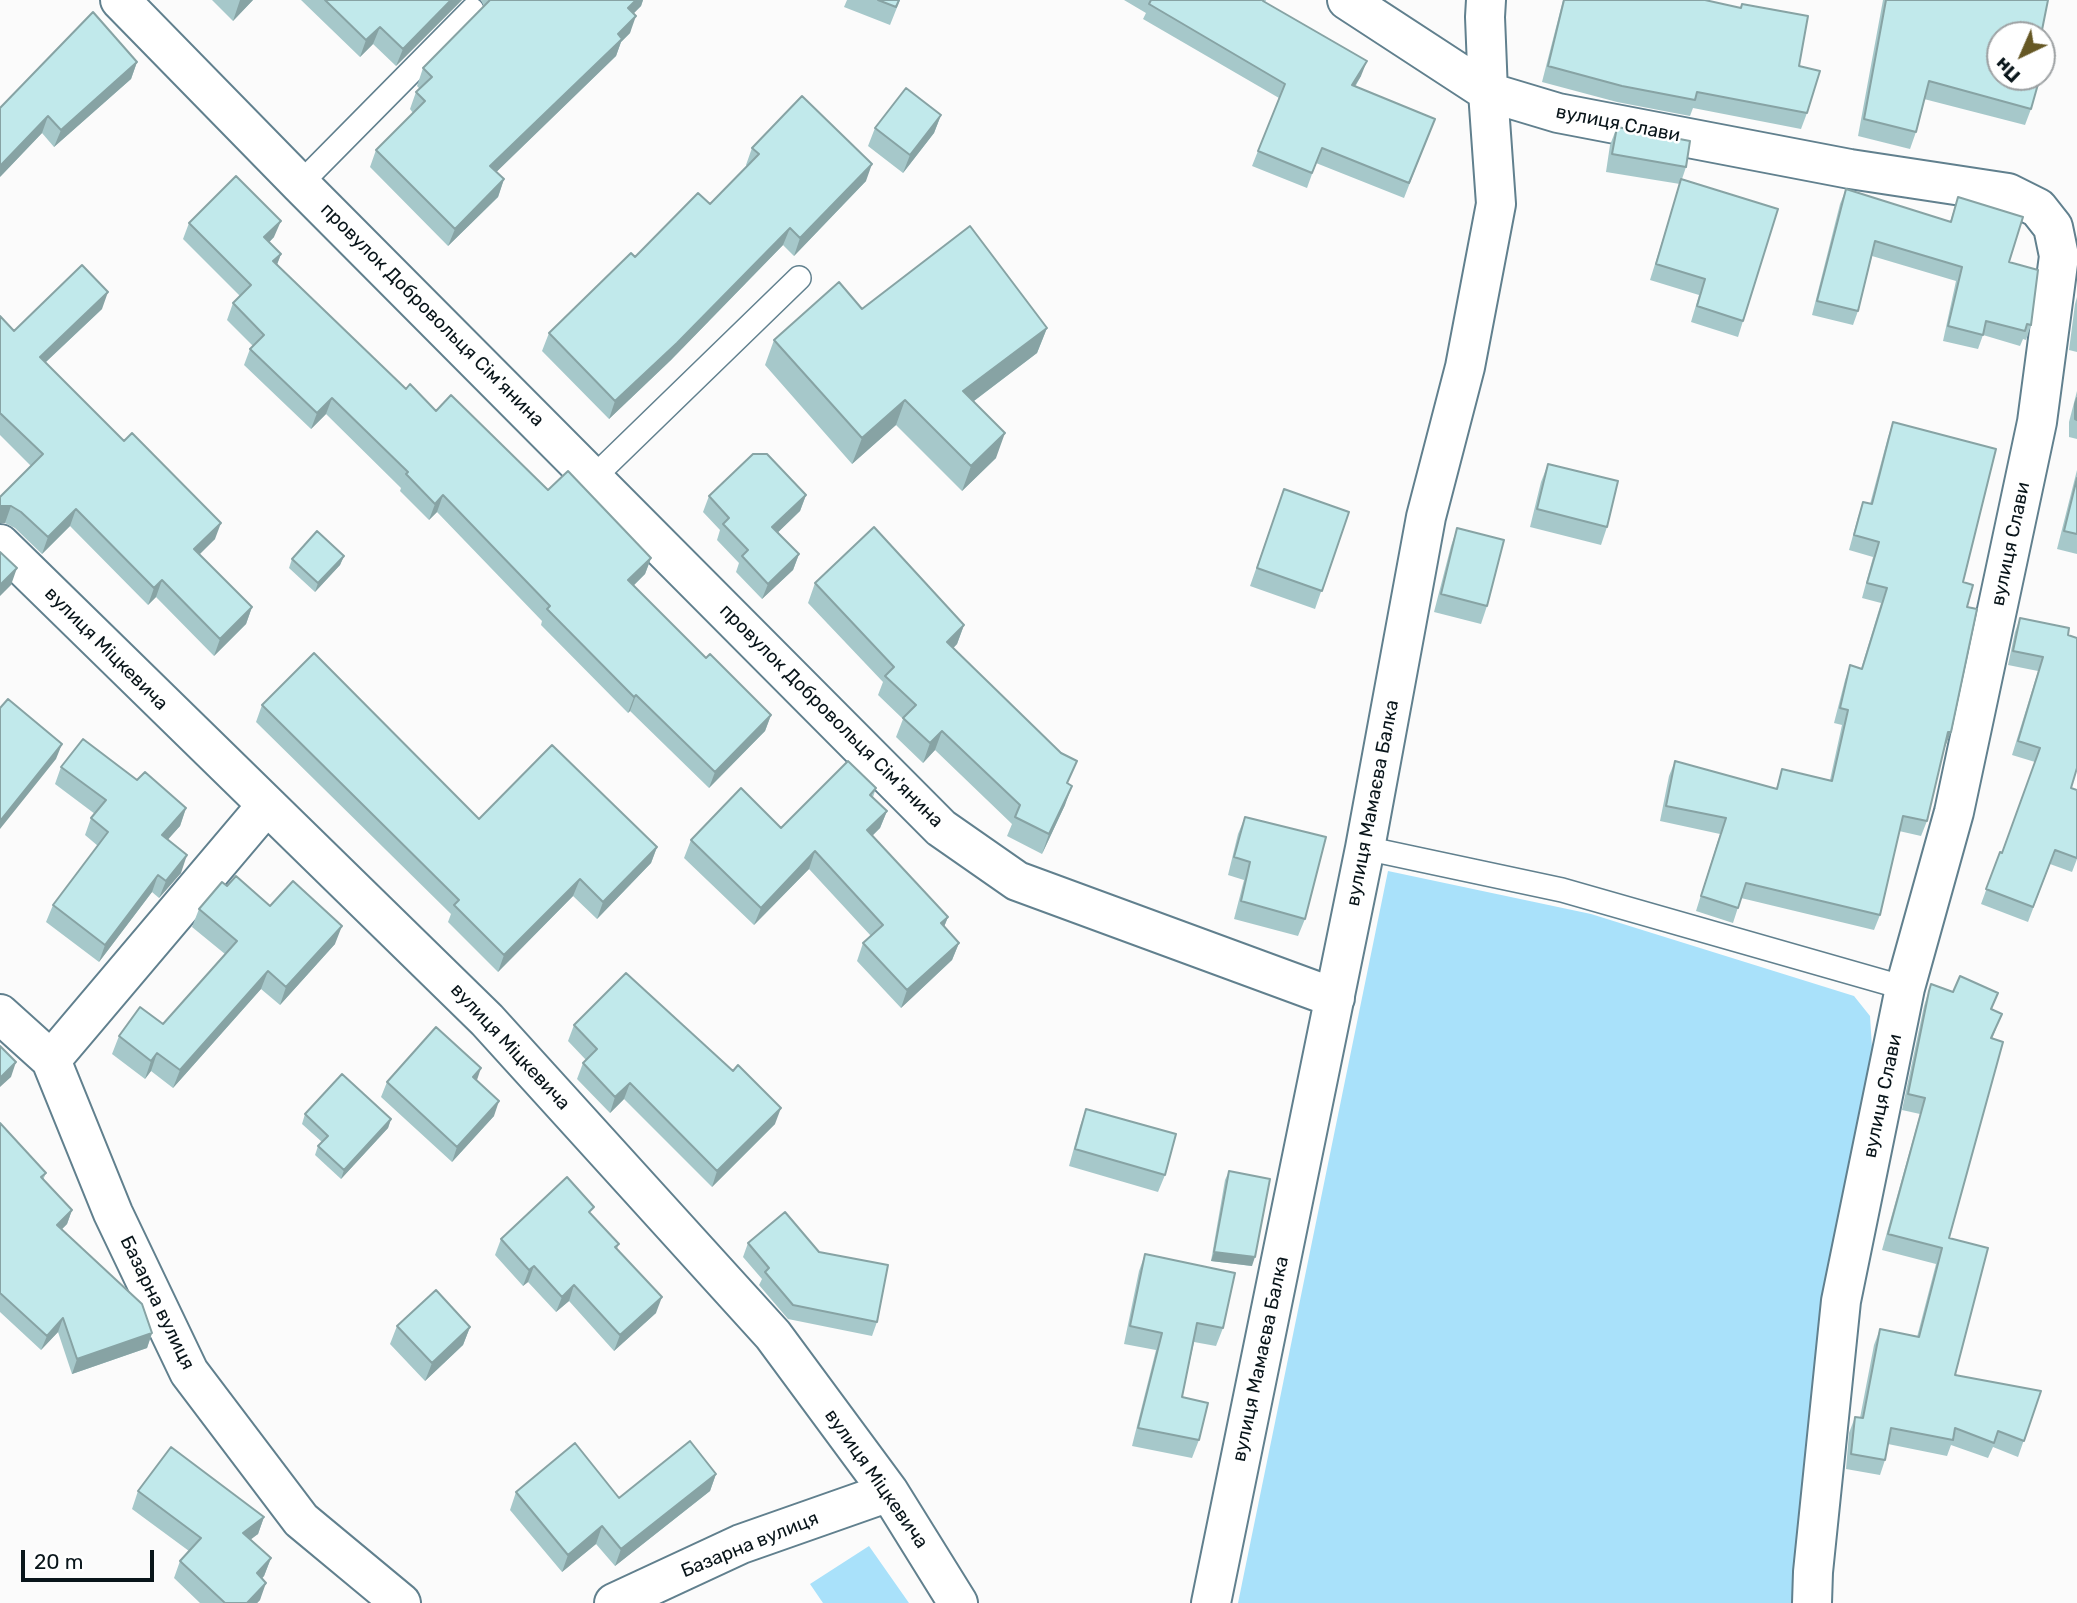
<!DOCTYPE html>
<meta charset="utf-8">
<style>
body{margin:0}
#map{position:relative;width:2077px;height:1603px;overflow:hidden;background:#fbfbfb;font-family:Rubik,sans-serif}
canvas{display:block}
.north{position:absolute;left:1986px;top:21px;width:70px;height:70px;box-sizing:border-box;background:#fff;border:2px solid #9da1a3;border-radius:50%;rotate:224deg;font-size:19px;font-weight:700;line-height:28px;text-align:center;color:#09151a}
.north::after{content:'';display:block;margin:auto;width:24px;height:32px;background:#665825;clip-path:polygon(50% 0,100% 100%,50% 72%,0 100%)}
.scale{position:absolute;left:21px;top:1550px;width:133px;height:32px;box-sizing:border-box;border:4px solid #09151a;border-top:0;padding-left:9px;font-size:21px;line-height:24px;white-space:nowrap;color:#09151a;-webkit-text-stroke:5px #fff;paint-order:stroke}
</style>
<div id="map">
<canvas width="2077" height="1603"></canvas>
<div class="north">Пн</div>
<div class="scale">20 m</div>
</div>
<script>
const context = document.querySelector('canvas').getContext('2d');
context.lineJoin = 'round';
function fillPath(path, color) {
  context.fillStyle = color;
  context.fill(path, 'evenodd');
}
function stroke(path, color, width, dash) {
  context.strokeStyle = color;
  context.lineWidth = width;
  context.lineCap = dash ? 'butt' : 'round';
  context.setLineDash(dash || []);
  context.stroke(path);
}
function drawText(font, color, halo, rows, align = 'center') {
  context.font = font + ' Rubik,sans-serif';
  context.lineWidth = 5;
  context.setLineDash([]);
  context.textBaseline = 'middle';
  context.strokeStyle = halo;
  context.fillStyle = color;
  for (const [text, x, y, turn = 0] of rows) {
    context.save();
    context.translate(x, y);
    context.rotate((+turn || 0) * Math.PI / 180);
    context.textAlign = isNaN(turn) ? turn : align;
    if (halo) context.strokeText(text, 0, 0);
    context.fillText(text, 0, 0);
    context.restore();
  }
}
fillPath(new Path2D(`
 M1388,871L1591,914L1854,996L1870,1016L1873,1063L1797,1603H1238Z
 M869,1546L909,1603H823L810,1584Z`), '#a9e1fa');
const lane = new Path2D(`
 M300,184L472,10
 M594,477L799,278
 M1365,848L1562,890L1905,988`);
const street = new Path2D(`
 M120,0L300,184L941,828L1017,881L1335,998
 M1347,0L1488,92L1558,113L1850,169L2008,193L2038,208L2053,227L2059,256L2037,422L1954,812L1905,988L1841,1301L1813,1572L1812,1603
 M0,544L487,1020L773,1335L889,1492L958,1603
 M0,1014L51,1060L113,1213L189,1372L301,1520L401,1603
 M51,1060L266,806
 M614,1603L741,1544L889,1492
 M1211,1603L1365,848L1426,517L1465,367L1496,204L1488,92L1485,17L1486,0`);
stroke(lane, '#61808e', 26);
stroke(street, '#61808e', 42);
stroke(lane, '#fff', 23);
stroke(street, '#fff', 38);
fillPath(new Path2D(`
 M212,0H253L233,21Z
 M301,0H462L396,66L373,44L360,57Z
 M481,0H643L641,6L634,13L630,33L621,42L616,56L496,172L504,179L498,197L448,246L370,167L376,150L413,113L410,109L416,92L420,89L417,86L423,68L484,7Z
 M847,0H900L890,25L844,7Z
 M1124,0H1266L1265,2L1361,76L1355,87L1435,119L1404,198L1316,163L1307,188L1252,166L1279,98L1143,19L1146,13Z
 M1563,0H1705L1741,8L1742,4L1799,66L1807,113L1801,129L1693,108L1690,116L1617,102L1542,82Z
 M1883,0H2048L2000,35L2031,109L2025,125L1924,99L1916,132L1910,149L1858,136Z
 M93,12L137,62L131,79L54,147L42,133L0,177Z
 M941,115L934,133L903,173L868,146L875,128Z
 M1617,127L1686,167L1682,179L1743,321L1738,337L1691,322L1699,295L1650,280L1680,184L1606,172L1610,145Z
 M752,148L866,181L794,256L783,245L671,360L609,419L542,351L549,333L635,257L710,204L747,166L746,165Z
 M1846,189L1950,222L1958,197L2009,262L2031,325L2026,340L2023,339L2020,346L1983,335L1978,349L1943,341L1956,281L1872,256L1858,311L1853,325L1812,315L1840,204Z
 M189,223L274,237L269,242L281,254L277,264L406,389L548,490L651,558L645,574L633,586L706,658L771,715L765,731L709,788L630,711L628,713L541,625L542,621L437,512L429,520L400,491L401,488L326,414L311,429L244,365L250,349L253,346L227,320L233,303L240,296L183,239Z
 M2077,297V352L2069,350L2075,304Z
 M102,309L45,363L215,539L199,554L252,607L246,624L214,656L156,597L148,605L70,526L42,554L15,528L5,523H0L31,466L0,435V316L14,331Z
 M862,309L1047,328L1037,353L974,401L996,458L962,491L896,425L852,464L765,365L774,340Z
 M2077,391V439L2069,437V422Z
 M1893,422L1963,582L1967,607L1951,732L1944,747L1927,821L1921,836L1899,831L1880,915L1874,930L1741,898L1733,923L1696,911L1720,834L1660,821L1669,776L1675,761L1776,789L1782,769L1830,780L1842,725L1834,723L1845,680L1850,665L1861,669L1881,603L1862,598L1873,557L1849,550L1858,517L1863,502L1870,504L1888,437Z
 M1548,464L1607,527L1601,545L1530,527L1541,482Z
 M2077,470V554L2057,549Z
 M1284,489L1349,512L1315,609L1250,586Z
 M806,495L800,511L778,532L799,554L793,570L762,599L736,572L739,563L717,540L720,530L703,512L709,496Z
 M1457,528L1487,606L1481,624L1434,612L1451,546Z
 M344,556L340,565L315,592L289,568L292,559Z
 M815,583L964,625L957,644L953,648L1068,784L1065,805L1042,854L1007,836L1012,824L935,750L923,763L896,737L903,719L878,695L883,682L808,603Z
 M2020,618L2068,635L2071,788L2077,790V859L2072,872L2050,864L2028,922L1981,904L2000,852L2002,853L2035,762L2012,755L2038,671L2008,665L2015,632Z
 M262,705L479,819L657,847L651,863L597,919L573,896L498,972L448,922L451,914L256,722Z
 M61,767L137,780L186,808L180,826L167,840L181,873L159,898L152,892L99,962L46,922L53,905L98,846L85,835L91,818L95,814L55,784Z
 M876,788L873,797L887,811L880,828L872,836L948,917L944,927L959,943L952,960L901,1008L857,961L863,943L871,936L809,869L754,925L684,858L691,840L781,828Z
 M1245,817L1305,919L1298,936L1234,919L1244,880L1228,875L1238,834Z
 M227,886L270,906L335,944L280,1005L261,989L173,1088L151,1071L145,1079L112,1054L119,1036L163,1024L225,954L192,927L199,909Z
 M1931,984L1992,1010L1996,1029L1992,1039L1949,1238L1955,1375L2041,1391L2018,1457L1993,1447L1988,1458L1951,1445L1947,1456L1888,1444L1885,1460L1880,1475L1846,1469L1849,1433L1855,1417L1860,1418L1874,1345L1880,1329L1917,1337L1936,1264L1882,1250L1920,1114L1902,1110L1924,1006Z
 M574,1025L775,1124L712,1187L624,1099L610,1113L577,1079L583,1063L586,1060L568,1041Z
 M477,1081L494,1116L452,1162L381,1097L387,1082Z
 M1086,1109L1165,1175L1158,1192L1069,1166L1080,1126Z
 M305,1114L391,1119L388,1128L341,1179L315,1155L318,1146L322,1142L302,1124Z
 M0,1123L46,1173L43,1180L72,1210L67,1224L62,1229L152,1333L147,1348L72,1374L58,1332L41,1350L0,1312Z
 M1229,1171L1252,1266L1211,1261L1225,1180Z
 M591,1214L619,1244L617,1249L656,1313L614,1351L569,1301L556,1312L528,1282L523,1286L495,1255L501,1239Z
 M748,1243L877,1322L872,1336L788,1319L759,1285L762,1279L743,1257Z
 M1145,1254L1223,1328L1216,1346L1194,1342L1182,1397L1199,1440L1192,1458L1132,1446L1156,1350L1124,1344L1139,1271Z
 M397,1326L470,1327L463,1345L425,1381L390,1344Z
 M716,1474L710,1491L615,1566L596,1544L562,1572L510,1510L516,1492L619,1498Z
 M138,1491L264,1517L258,1534L250,1539L271,1558L264,1576L262,1578L260,1600L257,1603H200L174,1578L180,1561L189,1551L132,1509Z`), '#a6c8ca');
fillPath(new Path2D(`
 M240,0H253L233,21Z
 M451,0H462L396,66L403,49Z
 M636,0H643L641,6L622,25L628,8Z
 M636,16L630,33L621,42L616,56L484,184L490,166Z
 M380,27L373,44L360,57L366,40Z
 M1367,61L1361,76L1346,100L1352,85Z
 M137,62L131,79L54,147L61,130Z
 M941,115L934,133L903,173L910,155Z
 M48,116L42,133L0,177V166Z
 M872,164L866,181L794,256L800,238Z
 M504,179L498,197L448,246L455,229Z
 M281,221L274,237L258,254L264,237Z
 M790,228L783,245L671,360L609,419L615,401Z
 M281,254L275,270L273,261Z
 M108,292L102,309L33,374L40,357Z
 M1047,328L1037,353L954,416L963,391Z
 M332,398L326,414L311,429L317,413Z
 M905,400L896,425L852,464L862,438Z
 M1005,433L996,458L962,491L971,466Z
 M443,495L437,512L429,520L435,504Z
 M806,495L800,511L767,543L772,527Z
 M0,506H11L5,523H0Z
 M76,509L70,526L42,554L48,537Z
 M221,523L215,539L188,566L194,549Z
 M799,554L793,570L762,599L768,584Z
 M344,556L340,565L315,592L318,583Z
 M651,558L645,574L622,597L628,580Z
 M17,568L11,585L0,596V585Z
 M162,580L156,597L148,605L154,588Z
 M252,607L246,624L214,656L220,639Z
 M964,625L957,644L940,662L947,642Z
 M636,695L630,711L628,713L634,697Z
 M771,715L765,731L709,788L715,772Z
 M942,731L935,750L923,763L930,743Z
 M1948,732H1951L1945,747H1942Z
 M62,744L56,759L0,829V821Z
 M1072,786L1065,805L1042,854L1049,834Z
 M186,808L180,826L156,853L162,835Z
 M887,811L880,828L860,848L867,830Z
 M657,847L651,863L597,919L603,902Z
 M815,851L809,869L754,925L761,908Z
 M187,855L181,873L159,898L166,881Z
 M158,875L152,892L99,962L105,945Z
 M580,879L573,896L498,972L504,955Z
 M948,917L941,934V923Z
 M342,926L335,944L280,1005L286,987Z
 M959,943L952,960L901,1008L907,990Z
 M268,971L261,989L173,1088L180,1070Z
 M157,1053L151,1071L145,1079L151,1061Z
 M16,1062L11,1077L0,1087V1078Z
 M481,1068L476,1083L473,1077Z
 M630,1083L624,1099L610,1113L615,1097Z
 M499,1101L494,1116L452,1162L457,1147Z
 M781,1108L775,1124L712,1187L717,1171Z
 M391,1119L388,1128L341,1179L344,1170Z
 M72,1210L67,1224L52,1239L57,1225Z
 M1214,1252L1255,1257L1252,1266L1211,1261Z
 M534,1266L528,1282L523,1286L529,1270Z
 M574,1285L569,1301L556,1312L562,1297Z
 M662,1297L656,1313L614,1351L620,1335Z
 M63,1318L58,1332L41,1350L47,1336Z
 M470,1327L463,1345L425,1381L432,1363Z
 M152,1333L147,1348L72,1374L77,1359Z
 M716,1474L710,1491L615,1566L621,1549Z
 M264,1517L258,1534L237,1550L243,1533Z
 M602,1526L596,1544L562,1572L568,1555Z
 M271,1558L264,1576L250,1591L257,1573Z
 M266,1583L260,1600L257,1603H247Z`), '#87a3a4');
const building = new Path2D(`
 M325,0H451L403,49L380,27L366,40Z
 M490,0H636L628,8L636,16L618,34L622,39L490,166L504,179L455,229L376,150L425,101L416,92L432,77L423,68Z
 M878,0H899L896,7Z
 M1151,0H1263V1L1367,61L1352,85L1435,119L1409,183L1322,148L1312,173L1258,151L1285,84L1149,4Z
 M1564,0H1705L1741,8L1742,4L1808,16L1799,66L1820,71L1807,113L1697,92L1695,100L1622,86L1548,66Z
 M1886,0H2048L2041,35H2000V77H2040L2031,109L1929,81L1916,132L1864,119Z
 M93,12L137,62L61,130L48,116L0,166V108Z
 M906,88L941,115L910,155L875,128Z
 M802,96L872,164L800,238L790,228L677,343L615,401L549,333L631,253L635,257L698,193L710,204L759,154L752,148Z
 M1617,127L1690,141L1686,167L1612,154Z
 M236,176L281,221L264,237L281,254L273,261L406,389L410,384L436,411L451,395L548,490L568,471L651,558L628,580L706,658L710,654L771,715L715,772L636,695L634,697L547,609L550,606L443,495L435,504L406,474L408,472L332,398L317,413L250,349L264,335L233,303L251,285L189,223Z
 M1681,179L1778,209L1743,321L1697,306L1705,279L1656,264Z
 M1846,189L1951,222L1958,197L2023,217L2009,262L2038,270L2031,325L2027,324L2025,331L1986,321L1983,335L1948,326L1962,267L1875,241L1858,311L1817,301Z
 M970,226L1047,328L963,391L1005,433L971,466L905,400L862,438L774,340L839,282L862,309Z
 M82,265L108,292L40,357L124,441L132,433L221,523L194,549L252,607L220,639L162,580L154,588L76,509L48,537L21,512L11,506H0V497L43,454L0,413V316L14,331Z
 M2077,398V420L2075,419V404Z
 M1893,422L1996,449L1963,582L1973,585L1967,607L1977,609L1951,732H1948L1927,821L1903,816L1880,915L1746,883L1738,908L1701,896L1726,818L1666,806L1675,761L1777,789L1782,769L1832,781L1848,710L1840,708L1850,665L1862,669L1887,588L1867,583L1879,542L1854,535L1863,502L1872,504Z
 M753,454H767L806,495L772,527L799,554L768,584L742,556L748,550L723,524L729,518L709,496Z
 M1548,464L1618,481L1607,527L1537,509Z
 M2077,478V534L2064,531Z
 M1284,489L1349,512L1322,591L1257,568Z
 M874,527L964,625L947,642L1061,753L1077,761L1067,783L1072,786L1049,834L1015,817L1020,805L942,731L930,743L903,718L916,705L885,676L894,667L815,583Z
 M1457,528L1504,540L1487,606L1441,594Z
 M317,531L344,556L318,583L292,559Z
 M0,552L17,568L0,585Z
 M2020,618L2069,628L2068,635L2077,638V768L2071,788L2077,790V858L2055,850L2033,907L1986,889L2000,852L2002,853L2040,748L2018,741L2043,657L2013,651Z
 M314,653L479,819L552,745L657,847L603,902L580,879L504,955L454,905L459,900L262,705Z
 M8,699L62,744L0,821V708Z
 M83,739L137,780L145,772L186,808L162,835L187,855L166,881L158,875L105,945L53,905L108,832L91,818L106,800L61,767Z
 M848,761L876,788L870,795L887,811L867,830L948,917L941,923L959,943L907,990L863,943L883,925L815,851L761,908L691,840L741,788L781,828Z
 M1245,817L1326,837L1305,919L1241,901L1250,862L1234,857Z
 M236,876L270,906L293,881L342,926L286,987L268,971L180,1070L157,1053L151,1061L119,1036L140,1007L163,1024L237,941L199,909L222,882L227,886Z
 M626,973L733,1071L738,1065L781,1108L717,1171L630,1083L615,1097L583,1063L597,1049L574,1025Z
 M1960,976L1998,993L1991,1009L2002,1014L1991,1038L2003,1042L1949,1238L1988,1248L1955,1375L2041,1391L2024,1441L1998,1431L1994,1443L1955,1428L1953,1440L1891,1428L1885,1460L1851,1454L1855,1417L1863,1418L1880,1329L1919,1337L1942,1248L1888,1234L1925,1098L1908,1094L1929,991L1931,984L1953,992Z
 M436,1027L481,1068L473,1077L499,1101L457,1147L387,1082Z
 M0,1046L16,1062L0,1078Z
 M342,1074L391,1119L344,1170L318,1146L328,1136L305,1114Z
 M1086,1109L1176,1134L1165,1175L1075,1149Z
 M0,1123L46,1173L41,1177L72,1210L57,1225L142,1304L152,1333L77,1359L63,1318L47,1336L0,1293Z
 M1229,1171L1270,1179L1255,1257L1214,1252Z
 M567,1177L594,1207L589,1212L619,1244L615,1247L662,1297L620,1335L574,1285L562,1297L534,1266L529,1270L501,1239Z
 M785,1212L819,1252L888,1265L877,1322L793,1305L765,1272L769,1268L748,1243Z
 M1145,1254L1235,1273L1223,1328L1197,1323L1182,1397L1208,1403L1199,1440L1138,1428L1162,1333L1130,1326Z
 M436,1290L470,1327L432,1363L397,1326Z
 M690,1441L716,1474L621,1549L602,1526L568,1555L516,1492L575,1443L619,1498Z
 M171,1447L264,1517L243,1533L271,1558L257,1573L266,1583L247,1603H225L180,1561L201,1538L138,1491Z`);
fillPath(building, '#c1e9eb');
stroke(building, '#87a3a4', 2);
drawText('19px', '#09151a', '#fff', [
 ["вулиця Слави",1618,124,11],
 ["провулок Добровольця Сім'янина",432,315,45],
 ["вулиця Слави",2011,544,-78],
 ["вулиця Міцкевича",106,649,45],
 ["провулок Добровольця Сім'янина",831,716,45],
 ["вулиця Мамаєва Балка",1373,803,-79],
 ["вулиця Міцкевича",510,1047,47],
 ["вулиця Слави",1883,1096,-78],
 ["Базарна вулиця",157,1303,64],
 ["вулиця Мамаєва Балка",1261,1359,-78],
 ["вулиця Міцкевича",876,1479,55],
 ["Базарна вулиця",750,1545,-22]
]);
</script>
